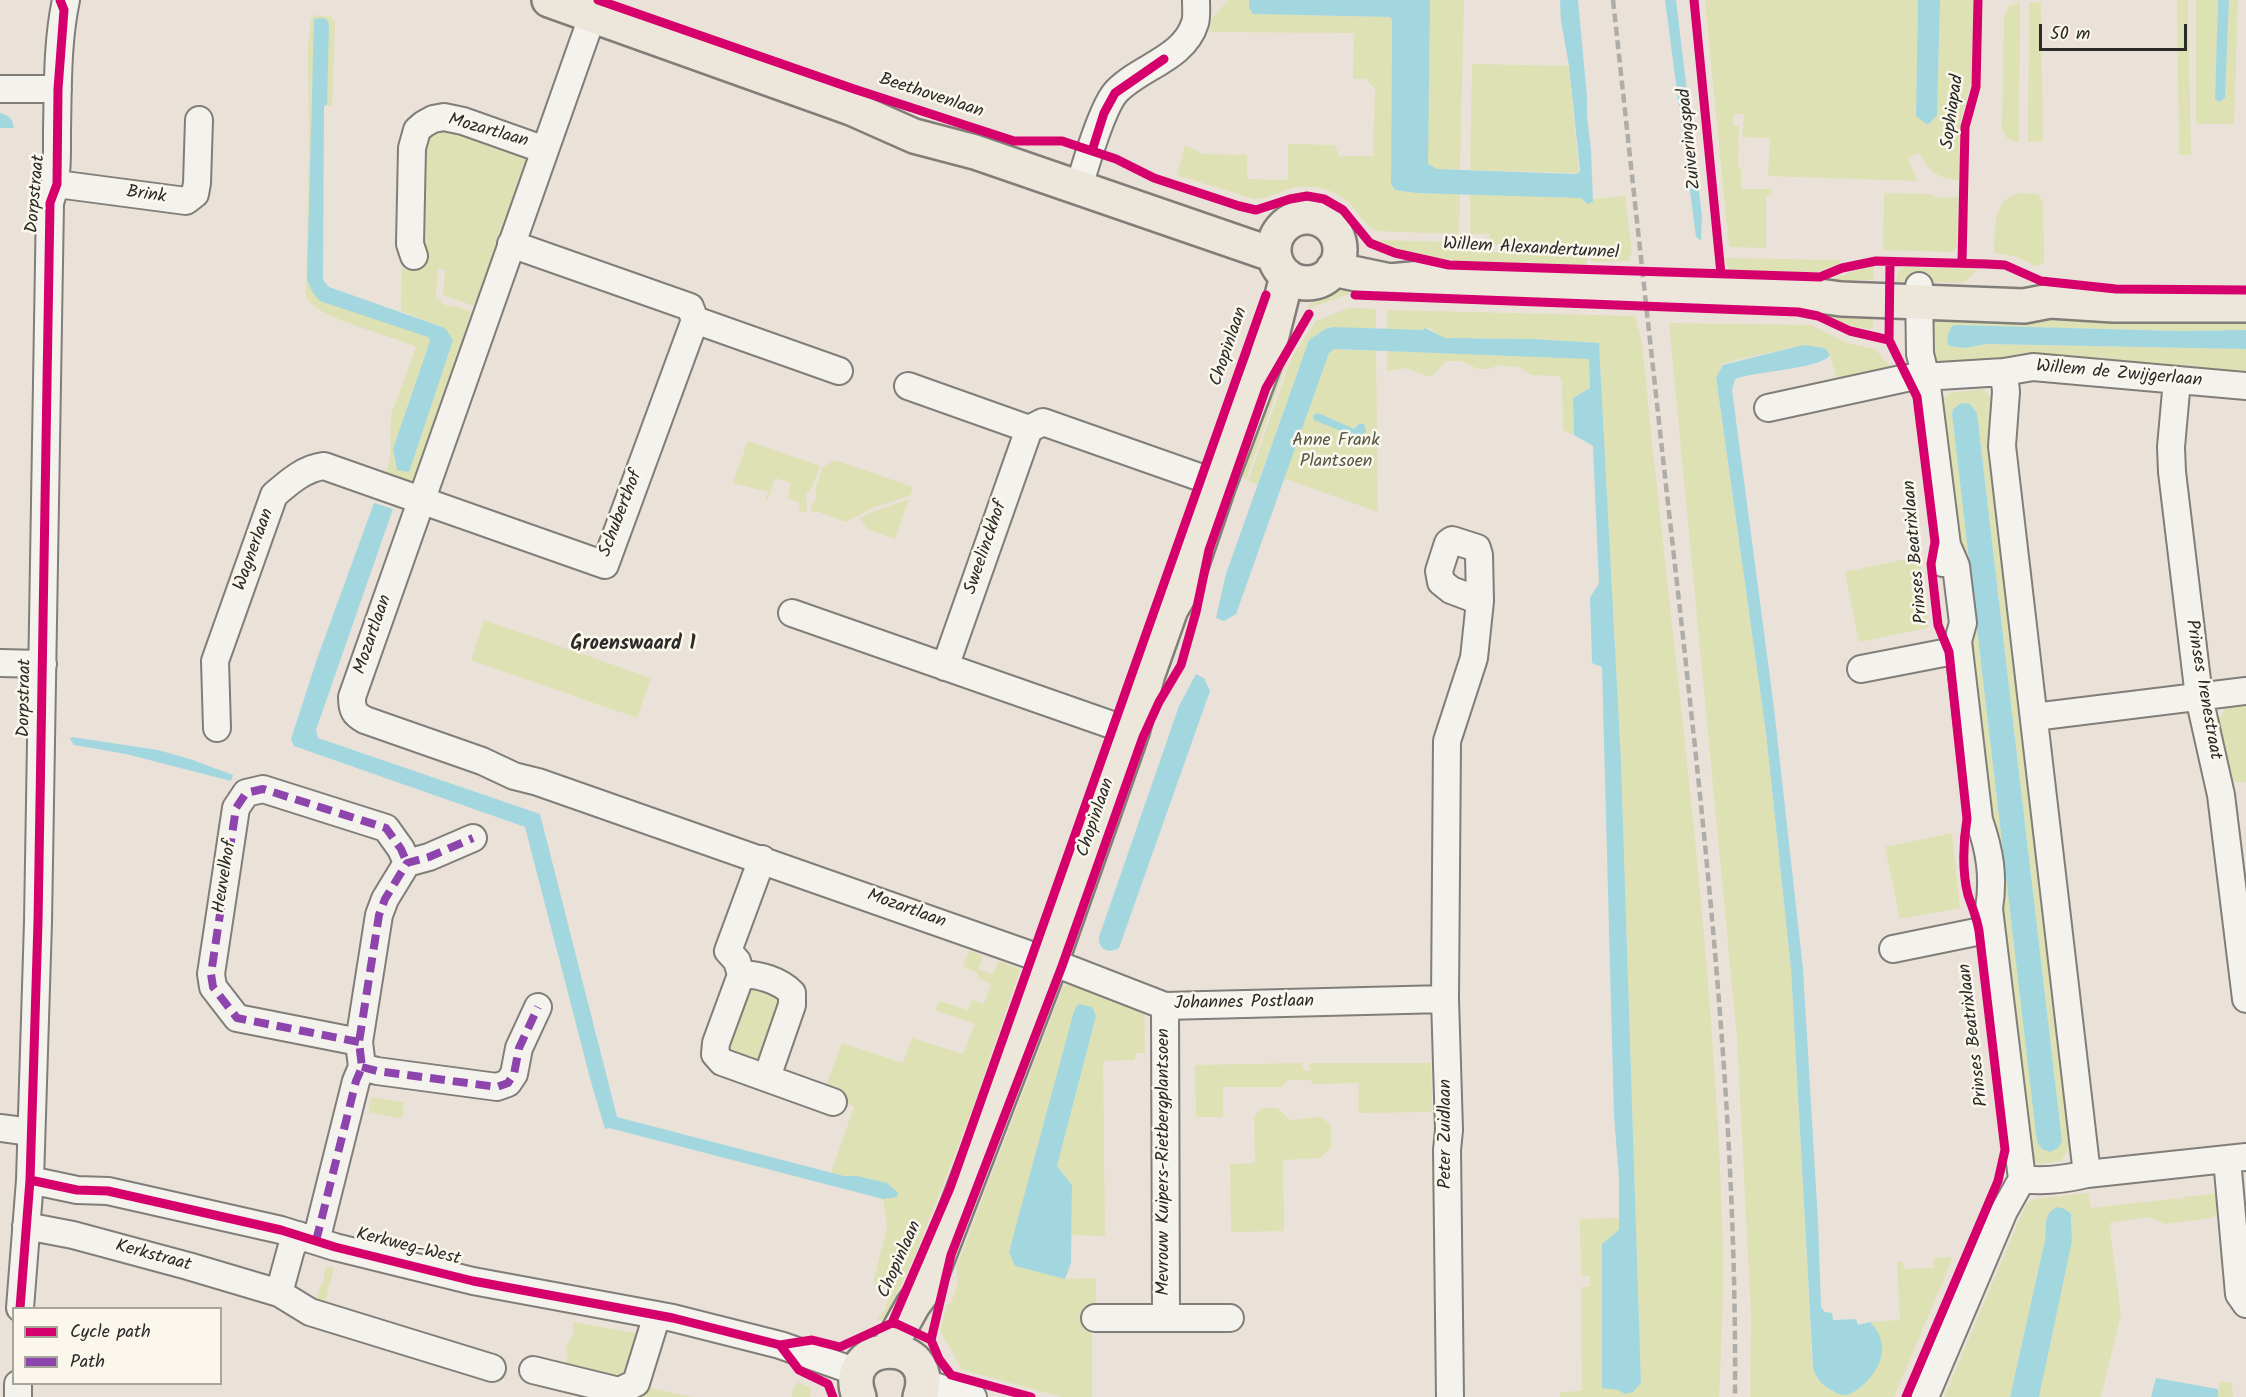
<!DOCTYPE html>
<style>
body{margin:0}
#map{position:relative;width:2246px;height:1397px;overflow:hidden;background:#eae2d8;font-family:Kalam,sans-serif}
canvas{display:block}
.legend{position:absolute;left:12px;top:1307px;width:210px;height:78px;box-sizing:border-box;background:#fbf7ec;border:2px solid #a8a59f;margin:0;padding:8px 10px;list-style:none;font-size:18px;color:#2b2b2b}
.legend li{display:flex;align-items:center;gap:12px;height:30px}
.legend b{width:30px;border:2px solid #a8a59f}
.scale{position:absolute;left:2039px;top:24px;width:148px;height:27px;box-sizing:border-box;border:3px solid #2b2b2b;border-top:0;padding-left:8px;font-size:18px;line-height:21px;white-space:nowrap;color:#2b2b2b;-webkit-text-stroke:4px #fbf7ec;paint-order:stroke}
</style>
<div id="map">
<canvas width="2246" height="1397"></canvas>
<ul class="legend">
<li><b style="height:8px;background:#d6006c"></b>Cycle path</li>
<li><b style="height:8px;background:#8e44ad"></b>Path</li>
</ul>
<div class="scale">50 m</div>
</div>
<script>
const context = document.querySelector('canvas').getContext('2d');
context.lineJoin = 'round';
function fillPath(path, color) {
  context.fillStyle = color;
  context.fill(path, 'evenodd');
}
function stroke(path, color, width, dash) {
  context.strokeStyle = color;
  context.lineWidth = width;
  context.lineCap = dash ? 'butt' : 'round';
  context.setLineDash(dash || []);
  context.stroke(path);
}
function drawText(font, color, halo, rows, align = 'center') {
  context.font = font + ' Kalam,sans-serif';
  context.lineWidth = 5;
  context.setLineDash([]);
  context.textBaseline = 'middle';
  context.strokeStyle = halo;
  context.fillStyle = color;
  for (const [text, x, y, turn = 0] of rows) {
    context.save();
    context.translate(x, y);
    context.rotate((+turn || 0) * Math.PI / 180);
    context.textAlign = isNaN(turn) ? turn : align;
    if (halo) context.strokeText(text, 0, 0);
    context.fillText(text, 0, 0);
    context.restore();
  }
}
fillPath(new Path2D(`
 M1229,0H1249V8L1254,14L1390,17L1392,20L1391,185L1395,190L1416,193H1460L1459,234L1375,231C1362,223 1357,209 1346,200C1329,187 1306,183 1286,190C1275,194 1266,199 1254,199L1177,175L1185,145L1203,154L1247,155V179L1288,180V144L1335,145L1339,156H1373L1375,89L1366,79H1353L1354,33L1210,32L1212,18Z
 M1430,0H1464L1460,169H1437L1429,166L1427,162Z
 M1705,0H1918L1916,115L1929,124L1937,115L1940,0H1973L1972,78L1961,120L1959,180C1939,179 1928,171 1919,153L1908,158L1917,181L1768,176L1770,138L1742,137L1744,114H1734L1733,126H1739L1738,168H1741V189H1771V195H1766V248L1729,247Z
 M2177,0H2188L2191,155H2179Z
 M2196,0H2218L2215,98L2217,101L2225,98L2229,0H2238L2234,124H2196Z
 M2020,2L2019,142L2012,141L2007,138L2002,129L2004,17L2009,6Z
 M2029,2L2041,3L2043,141L2028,142Z
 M314,15L331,17L335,23L332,106L327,105V20L312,79L308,285L428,337L430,341L393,449L397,470L409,472L445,328L401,311L402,268L425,267L426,246L417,245L419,148L438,126L530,155L480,308L443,295L445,270L438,269L436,298L442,300L440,303L451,307L452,305L478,314L414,486L384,478L390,460L391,415L416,347C395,336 313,318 306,296L309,152L308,48L311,19Z
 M1472,64L1569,66L1579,173L1470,170Z
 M1470,193L1581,198L1585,203L1593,202L1594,199L1625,196L1632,255L1629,256L1630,261L1591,262V250L1490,244V234H1470Z
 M1884,193L1930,194L1940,198L1958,197L1957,246L1953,252L1883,250Z
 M2018,193L2038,194L2043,202L2044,262L2040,266H2036L2014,256L1994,253C1995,230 1992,201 2018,193Z
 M1380,240L1481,243L1482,252L1587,256L1586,266C1517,264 1445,268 1379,242Z
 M1725,258L1840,260V264L1813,273L1731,270L1726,265Z
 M1869,266H1874L1873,280H1860L1823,285V282Z
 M1904,267L1975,269V272L1964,283L1896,281L1898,272Z
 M1355,280L1351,293L1307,309C1323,287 1329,284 1355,280Z
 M1872,307L1873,327L1870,329L1849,326L1813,309Z
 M1349,308L1376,309V329L1333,327L1325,329L1309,340L1257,485L1248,481L1292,357L1316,321Z
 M1387,310L1635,316L1642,342C1671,643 1715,945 1723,1248C1724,1297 1721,1348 1719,1397H1560V1392L1582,1391L1581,1287H1590V1276H1581L1580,1219L1619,1218V1231L1641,1383L1621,762L1599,343L1532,339L1445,338L1429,328L1423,330L1387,329Z
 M2033,312L2246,315V330L2179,331L1957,325L1952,326L1949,346L1964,348L1987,344L2246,349V371L2232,370L2225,377L2124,368L2116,360L2100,359L2093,366L2081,365L2075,356L2059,355L2051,362L1940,364L1933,357L1929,324L1933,318Z
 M1669,323L1811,325L1847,343L1875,349L1894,371L1837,381L1830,355L1825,348L1803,345L1723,363L1716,377L1766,733L1791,969L1812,1359L1815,1377L1834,1393L1848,1394L1862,1387L1877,1330L1870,1322L1900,1320L1897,1262H1903L1904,1269L1933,1268L1934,1258L1953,1257L1894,1397H1750L1751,1314L1737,1038Z
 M1334,349L1376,351L1378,512L1283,478L1329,353Z
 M1387,351L1589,358L1590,388L1573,398L1574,435L1563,430L1562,380L1558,376L1531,375L1520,367L1498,365L1490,369H1478L1462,361H1446L1431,377L1406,368L1387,371Z
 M1288,356H1289L1246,480L1240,471L1269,391Z
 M1983,389L1992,398H1999L1998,410L1991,413L1989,427L1996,432V448L1989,453L1991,470L1999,475L2000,482L1993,489L1995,506L2003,510L2004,523L1998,529L2000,547L2008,552L2009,565L2003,571L2005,589L2013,593L2014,603L2007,610L2009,624L2017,628L2019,641L2012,648L2013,662L2021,667L2032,758L2026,767L2028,778L2035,784L2036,797L2030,804L2032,819L2040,825L2041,837L2035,844L2037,857L2044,863L2045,875L2040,882L2041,897L2048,901L2050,920L2045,926L2046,940L2053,946L2055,955L2049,961L2050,974L2058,980L2060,996L2054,1002L2055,1016L2063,1021L2064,1032L2058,1038L2059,1052L2067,1057L2069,1072L2062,1079L2064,1093L2072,1099L2074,1113L2067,1120L2069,1135L2077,1140V1145L2070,1146L2061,1161L2037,1164L2030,1151L1941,401L1949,393ZM1975,408L1977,413L2062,1140L2058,1148L2016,960L1952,414L1953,409Z
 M748,441L820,466L811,490L806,494L807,512H799L800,503L787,498L791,483L775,478L768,499L765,501L768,492L733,483Z
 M835,460L913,487L910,496L874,507L846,522L816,511L811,512V505L817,498L815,490L823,467Z
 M909,499L895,539L867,529L860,518L875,511Z
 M1920,556L1928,628L1859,642L1845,572Z
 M484,620L651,678L637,718L471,660Z
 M2246,697V782H2234L2219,720L2225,708V700Z
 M1952,833L1960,908L1900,919L1885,847Z
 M969,950L983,956L978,969L993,974L998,961L1020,969L971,1113L916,1253L886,1317L876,1321L884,1311L892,1289L873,1283L887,1227L883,1199L897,1197C870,1173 863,1181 831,1173L854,1107L827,1091L825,1088L842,1043L903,1063L912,1038L963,1054L975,1024L935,1010L939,1001L968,1010L972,1000L984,1004L991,984L977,978L978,973L963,967Z
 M749,984L782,995L766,1059L756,1064L725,1053Z
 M1069,984L1144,1011L1145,1053H1135V1060L1103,1061L1105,1236L1072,1235V1185L1057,1166L1096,1016L1009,1252L1016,1266L1065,1279L1096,1278V1307L1092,1315V1397H1062L963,1370L940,1331L947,1304H951L957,1285V1266L963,1250L1063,987Z
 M1302,1063L1303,1070L1310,1071V1063H1431L1432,1112L1361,1113L1358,1110L1359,1083L1313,1084L1310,1080H1288L1281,1087H1223V1117H1196L1195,1065Z
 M371,1097L404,1102L402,1119L369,1112Z
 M1262,1108H1277L1290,1120C1301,1120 1310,1117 1321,1117L1331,1125V1148L1320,1158L1283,1160L1284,1231L1231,1232L1230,1164L1255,1163L1254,1116Z
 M2088,1193L2091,1208L2180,1198V1201H2183V1197L2222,1193L2220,1214L2211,1218L2165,1224L2149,1217L2109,1223L2121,1314L2101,1397H2039L2072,1241V1218L2068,1211L2051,1210L2046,1219L2045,1240L2010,1397H1944L2026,1204L2034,1199Z
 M326,1266L334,1268L325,1302L316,1299L320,1287L323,1283Z
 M573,1322L640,1334L628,1375L624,1377L565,1365L568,1354L565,1347L573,1336Z
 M2220,1381L2232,1383L2233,1397H2218Z
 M798,1382L811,1388L810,1397H792L793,1389Z
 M641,1386L692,1397H629Z`), '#dde1b3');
fillPath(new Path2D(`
 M1249,0H1430L1428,164L1437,169L1575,174L1579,173L1580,170L1569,66L1561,21L1560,0H1578L1587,97V116L1591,150L1593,202L1587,204L1581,198L1416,193L1395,190L1391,184L1392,20L1390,17L1253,14L1249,8Z
 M1665,0H1676L1702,216L1701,241L1696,237Z
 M1918,0H1940L1937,115L1929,124H1926L1916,116Z
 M2218,0H2229L2225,98L2219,102L2215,99Z
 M321,18L326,19L329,24L327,105L324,106L323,280L329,287L445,328L453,340L409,472L397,470L393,449L430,341L428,337L320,301L313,293L307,280L314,19Z
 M0,113C10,116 12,118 14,128H0Z
 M1956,325L2179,331L2246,330V349L1987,344L1964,348L1949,346C1946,338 1948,333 1952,326Z
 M1333,327L1423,330L1425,328L1445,338L1532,339L1599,343L1621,762L1641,1383L1633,1392L1625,1394L1618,1390L1602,1388V1244L1619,1230V1178L1614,1116L1602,667L1592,663L1590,597L1599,584L1593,446L1574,435L1573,398L1590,388L1589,359L1334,349L1329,353L1236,614L1224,621L1216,618L1226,574L1309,340L1325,329Z
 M1803,345L1825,348L1830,355C1821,369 1756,371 1735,379L1732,390L1774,708L1803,969L1818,1222L1821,1307L1825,1312L1832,1313L1833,1320L1856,1319L1858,1325L1870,1322C1889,1341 1884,1364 1866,1382C1861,1387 1853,1394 1846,1395C1838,1395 1832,1391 1825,1386C1818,1380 1815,1376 1813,1367L1791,969L1766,733L1716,377L1723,365Z
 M1962,403L1970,404L1977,413L2062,1141L2058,1148L2050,1152L2042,1149L2037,1142L1952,414L1953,409Z
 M1318,413L1354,429L1359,424H1364L1366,431L1359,446L1354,443L1353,436L1314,420L1313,415Z
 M374,503L393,509L316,730L318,738L540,814L617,1117L844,1176H857L887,1183L898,1193L897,1197L883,1199L609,1128L605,1129L591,1082L525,827L294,746L291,739L317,659Z
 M1196,674L1204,678L1210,691L1119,948C1109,954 1098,950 1099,937L1179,706Z
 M72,737L158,750L190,759L233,775L231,781L126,754L74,745L70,739Z
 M1078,1004L1092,1007L1096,1016L1057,1166L1072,1185L1071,1263L1065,1279L1015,1266L1009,1252L1074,1011Z
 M2058,1207L2065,1209L2071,1214L2072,1241L2039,1397H2010L2045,1240C2047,1227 2042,1213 2058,1207Z
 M2156,1378L2218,1389V1397H2151Z`), '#a3d7e0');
const minor = new Path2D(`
 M592,17L352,697C352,710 354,714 365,720L482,761L514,776L538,782L1062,966L1165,1006L1445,999
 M0,89H58
 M57,184L186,201L195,194L197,183L199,120
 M1079,187C1085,166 1103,106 1116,92C1139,67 1184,59 1195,23C1197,17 1196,7 1196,0
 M511,244L690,307L695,320L839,371
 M414,256L410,244L412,148L417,130L424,124L433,119L444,117L463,121L545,150
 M1919,286L1920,354L1926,378L1947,545L1943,563
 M2004,372L2006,392L2002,446L2087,1174
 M2177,380L2171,447L2172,472L2199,697L2221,795L2246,999
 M908,386L1029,429L1043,422L1219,484
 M1768,408L1906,378L2004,372L2033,367L2246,386
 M792,613L1132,732
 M0,663L43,664
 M945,667L1029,429
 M1861,669L1959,650
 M2034,717L2246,691
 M217,728L215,661L274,495C289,482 305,468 324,466L605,565L695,320
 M762,859L728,951L737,961L741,975L716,1043L715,1054L722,1062L833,1102
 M1893,949L1991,929
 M741,975C757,973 781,981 792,993V1005L767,1077
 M1165,1006L1166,1318
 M359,1042L237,1018L213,987L211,974L236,808L246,793L263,789L386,828L401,849L407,863
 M362,1067L377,1071L497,1087L508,1083L514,1074L519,1048L538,1007
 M0,1128L31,1132
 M2227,1159L2239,1294L2246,1304
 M2022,1179C2044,1182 2066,1179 2087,1174L2246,1157
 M30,1180L77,1190L108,1191L281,1230L335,1247L473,1281L673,1318L780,1345L857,1372
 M26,1226L73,1235L188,1266L279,1293L310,1312L492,1368
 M316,1241L356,1081L362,1067L359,1042L379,915L385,899L407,863L429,857L473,838
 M279,1293L291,1249L298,1235
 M20,1308L30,1180L38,922L50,203C58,179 57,155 57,130C58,87 57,42 66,0
 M1095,1318H1230
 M533,1370L619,1391L636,1383L657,1315
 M923,1383L973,1397
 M18,1397V1384
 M1450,1397L1447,1150L1449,1130L1445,999L1447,741L1474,658L1480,601L1479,555L1477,548L1452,540L1448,543L1439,571L1441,582L1451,590L1480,601
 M1925,1397L2004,1211L2022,1179L1989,909C1994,877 1990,851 1979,820L1958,641L1963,623L1956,566L1947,545`);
const major = new Path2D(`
 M549,0L851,108L914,136L975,152L1274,255
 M1274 250a33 33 0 1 1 66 0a33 33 0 1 1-66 0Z
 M1333,269L1390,281L1422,278L1464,283L1812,295L1841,299L2024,306L2050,301L2113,305H2246
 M888,1350L913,1305L927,1286L1051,962L1132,732L1148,674L1171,609L1184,587L1219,484L1266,359L1287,276
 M859,1397C837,1337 941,1335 920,1397`);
stroke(minor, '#817d79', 30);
stroke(major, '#817d79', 38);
stroke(minor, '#f4f2ed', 26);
stroke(major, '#ece6db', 33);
stroke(new Path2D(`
 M1613,0C1635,203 1657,407 1680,610C1709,871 1737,1133 1735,1397`), '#afadaa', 4.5, [9, 4.5]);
stroke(new Path2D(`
 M359,1042L237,1018L213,987L211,974L236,808L246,793L263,789L386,828L401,849L407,863
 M362,1067L377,1071L497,1087L508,1083L514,1074L519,1048L538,1007
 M316,1241L356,1081L362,1067L359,1042L379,915L385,899L407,863L429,857L473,838`), '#8e44ad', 8, [15, 8]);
stroke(new Path2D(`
 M598,0L854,89L1014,141H1062L1116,159L1154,178L1239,206L1256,210L1290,199L1307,196L1324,199L1343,210L1370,243L1395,253L1449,265L1820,277L1842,268L1876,261L1987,264L2005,265L2041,281L2116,289L2246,290
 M1694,0L1721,274
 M1092,151L1104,113L1115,93L1164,59
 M1890,262L1889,340L1917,397L1935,542L1931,564L1938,625L1949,652L1967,819C1963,842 1962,872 1968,895C1972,907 1977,918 1979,931L2005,1150L1998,1181L1906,1397
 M1962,263L1965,127L1976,87L1978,0
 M1355,295L1798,312L1818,316L1850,331L1889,340
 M30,1180L77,1190L108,1191L281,1230L335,1247L473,1281L673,1318L780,1345L812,1340L840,1347L892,1323L897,1324L931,1340L939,1359L951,1375L1031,1397
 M20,1308L30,1180L38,922L50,203L57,184L58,89L64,10L60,0
 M892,1323L950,1188L1266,295
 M931,1340L951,1255L1062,966L1143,737L1159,702L1181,665L1196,612L1209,550L1266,388L1309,314
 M780,1345L799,1370L828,1384L833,1397`), '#d6006c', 9);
drawText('18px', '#2b2b2b', '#fbf7ec', [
 ["Beethovenlaan",931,97,18],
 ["Sophiapad",1954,112,-82],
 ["Mozartlaan",488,132,16],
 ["Zuiveringspad",1691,139,-96],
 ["Dorpstraat",37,194,-85],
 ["Brink",146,196,8],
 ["Willem Alexandertunnel",1531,250,3],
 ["Chopinlaan",1230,347,-71],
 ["Willem de Zwijgerlaan",2119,375,5],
 ["Schuberthof",622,514,-69],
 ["Sweelinckhof",987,548,-71],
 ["Wagnerlaan",255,550,-70],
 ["Prinses Beatrixlaan",1917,552,-95],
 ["Mozartlaan",374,635,-71],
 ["Prinses Irenestraat",2202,690,80],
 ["Dorpstraat",26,698,-89],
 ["Chopinlaan",1097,818,-71],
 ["Heuvelhof",226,877,-81],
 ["Mozartlaan",906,910,20],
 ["Johannes Postlaan",1244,1004,-1],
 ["Prinses Beatrixlaan",1975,1035,-97],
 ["Peter Zuidlaan",1447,1134,-90],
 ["Mevrouw Kuipers-Rietbergplantsoen",1165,1162,-90],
 ["Kerkweg-West",408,1248,14],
 ["Kerkstraat",153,1257,15],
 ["Chopinlaan",901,1260,-66]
]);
drawText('18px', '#555846', '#fbf7ec', [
 ["Anne Frank",1336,442],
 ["Plantsoen",1336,463]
]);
drawText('bold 20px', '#2b2b2b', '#fbf7ec', [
 ["Groenswaard 1",633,646]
]);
</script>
